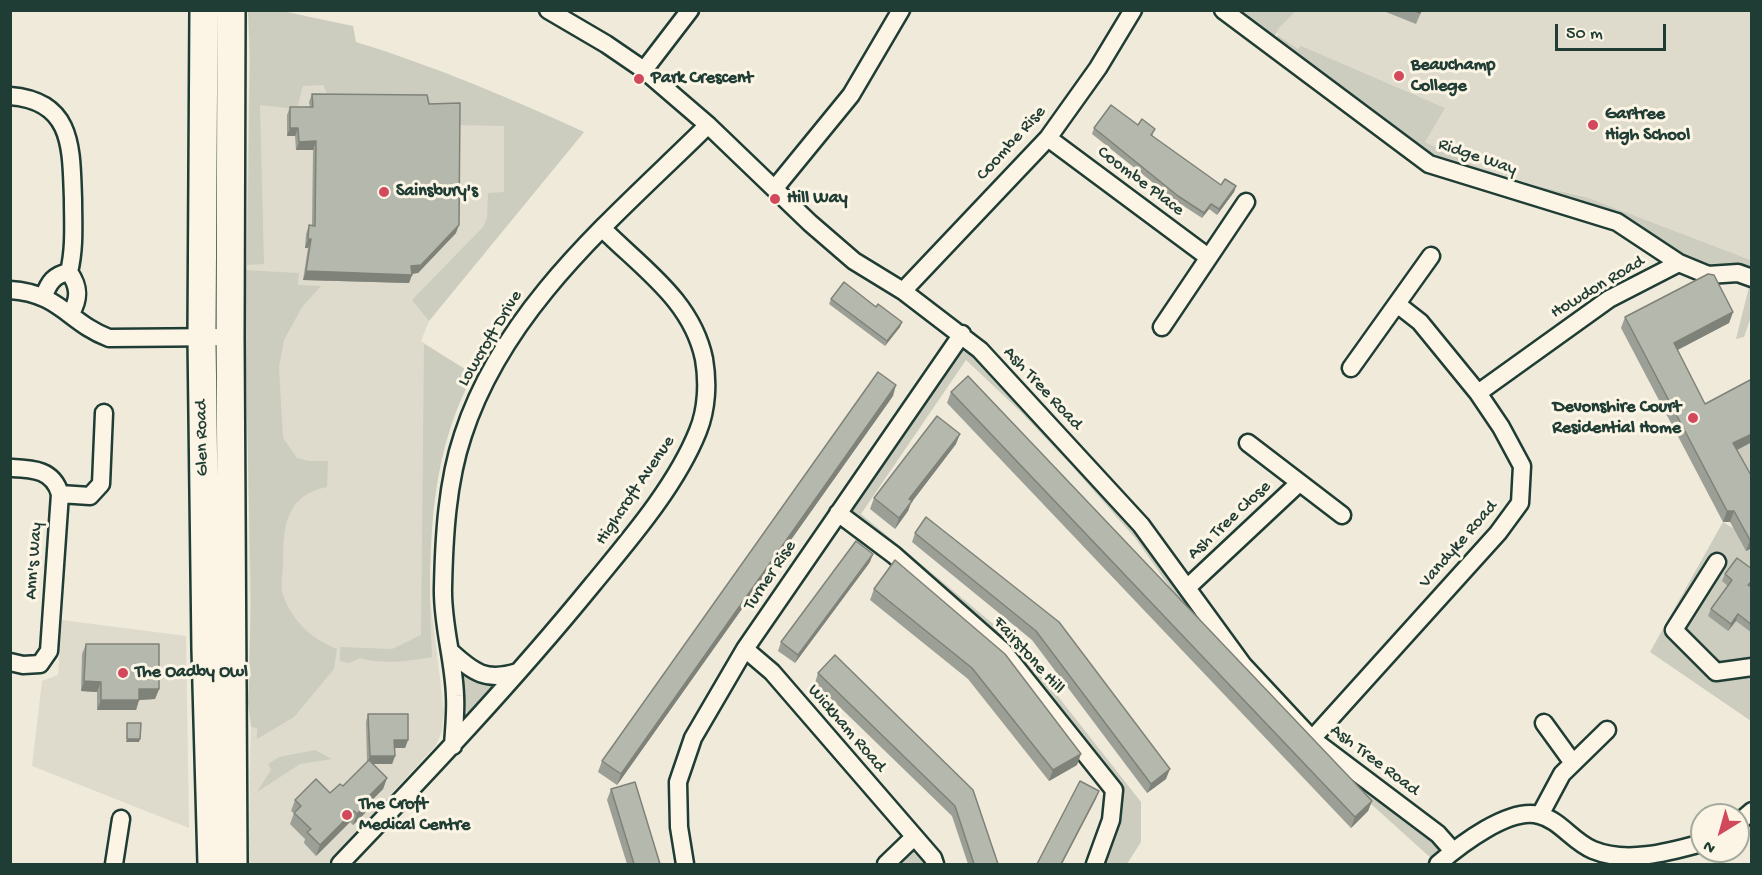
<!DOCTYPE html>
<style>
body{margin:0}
#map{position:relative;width:1762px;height:875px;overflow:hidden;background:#efeada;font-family:"Gochi Hand",sans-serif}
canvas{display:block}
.frame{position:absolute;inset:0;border:12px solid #1f3d34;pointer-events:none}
.north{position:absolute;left:1690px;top:803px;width:60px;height:60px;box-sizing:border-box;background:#fcf5e5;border:2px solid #a4ab9e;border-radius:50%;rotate:217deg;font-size:16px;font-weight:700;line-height:24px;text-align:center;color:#1f3d34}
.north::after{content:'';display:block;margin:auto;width:21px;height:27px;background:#d1495b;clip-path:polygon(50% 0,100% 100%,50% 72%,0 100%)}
.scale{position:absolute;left:1555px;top:24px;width:111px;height:27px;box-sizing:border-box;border:3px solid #1f3d34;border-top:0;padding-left:8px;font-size:18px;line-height:21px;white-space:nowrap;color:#1f3d34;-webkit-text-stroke:4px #fcf5e5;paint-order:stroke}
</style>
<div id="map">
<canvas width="1762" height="875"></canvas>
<div class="frame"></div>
<div class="north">N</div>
<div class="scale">50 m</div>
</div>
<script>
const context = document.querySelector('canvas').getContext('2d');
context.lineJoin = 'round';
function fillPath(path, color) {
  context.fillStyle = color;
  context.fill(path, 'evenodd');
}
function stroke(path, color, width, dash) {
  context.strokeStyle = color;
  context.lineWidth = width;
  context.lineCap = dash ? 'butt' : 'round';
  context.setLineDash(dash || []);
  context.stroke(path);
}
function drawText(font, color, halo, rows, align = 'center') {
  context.font = font + ' "Gochi Hand",sans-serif';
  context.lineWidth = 6;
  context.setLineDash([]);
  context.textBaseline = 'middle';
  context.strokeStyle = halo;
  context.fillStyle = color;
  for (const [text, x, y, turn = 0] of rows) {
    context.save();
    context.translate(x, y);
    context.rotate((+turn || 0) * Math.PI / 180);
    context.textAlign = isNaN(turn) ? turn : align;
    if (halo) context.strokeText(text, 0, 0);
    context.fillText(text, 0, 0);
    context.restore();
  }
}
fillPath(new Path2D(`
 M1246,11H1751V260L1584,196L1521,182L1471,164L1425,142Z
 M250,16L584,132L429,321L421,341L473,374L449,426L441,455L433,513L429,590L444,711L442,731L436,745L327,864H249L251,703L246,262Z
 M62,620L186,636L189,828L32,766L42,681L58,675Z`), '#dedbcc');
fillPath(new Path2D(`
 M248,11H282L353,26L356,42C434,66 510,98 584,132L429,321L412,300L483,227L487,218L488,193L504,192V126L459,125L331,101L323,85L303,86L297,109L260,105L264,264L247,265L250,62Z
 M1223,11H1296L1278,29L1273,41L1278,35L1298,49L1301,46L1445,108L1425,142L1471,164L1521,182L1586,197L1751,260V317L1744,337L1736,339L1751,279L1708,275L1617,222L1429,164Z
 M244,270L299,273L298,285L321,286L302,307L284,340L279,367L283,438L297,458L309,461H328L327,487C285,495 283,528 283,563C283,572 280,586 283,595C293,622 312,639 337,649L334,669L294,717L257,739V728L251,727L248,703L251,603Z
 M962,334L1030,403L1312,739L1453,851L1433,860L1360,794L1178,599L1136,539L1072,466L1020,411L966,360L861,514L1016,643L1141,802V842L1127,864H1095L1114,790L1003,651L838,513Z
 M424,344L473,374C426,463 428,559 432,657C410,661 382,665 360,658L349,663L340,661V647L392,649L421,635Z
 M1711,421L1751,442V495Z
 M1723,522L1733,528L1751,548V721L1650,652Z
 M461,672L500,684L467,717Z
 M315,750L332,759L300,764L257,792L271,770L268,764L279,757Z
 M914,837L935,864H886Z`), '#cccdbf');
const minor = new Path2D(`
 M548,10L606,44L644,70L708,125L810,223L854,261L903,291L980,350L1141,525L1243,665L1312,739L1438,834L1453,851
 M1223,10L1429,164L1617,222L1679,263L1708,275L1738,273L1752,278
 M644,70L690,10
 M10,96C74,101 71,149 73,199C73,223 75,247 69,272C79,286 80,298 71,313
 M1048,138L1208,257
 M775,188L851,95L901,10
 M10,290C60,293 69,323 109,338L230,337
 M903,291L1048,138L1098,68L1133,10
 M44,296C49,282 54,275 69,272
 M1162,327L1246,202
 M1351,368L1431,256
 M1478,393L1609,299L1679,263
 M1248,443L1342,515
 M10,468C32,469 53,469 60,494L49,651L40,664L23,665L10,662
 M60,494L90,496L101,484L104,413
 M838,513L894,555L1003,651L1114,790L1111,820L1095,864
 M1717,562L1674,630L1716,672L1752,667
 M1188,587L1299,483
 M745,649L772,672L933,858L935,864
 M450,651C474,673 486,682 518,672
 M1544,723L1573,763
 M1312,739L1498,533L1520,503L1522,466L1501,427L1478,393L1420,322L1397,304
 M453,746C454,730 456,712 455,696C454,660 442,624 443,588C444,538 447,482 463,435C505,306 615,217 708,125
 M1540,815L1562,774L1607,730
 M1738,823L1752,811
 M114,864L121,819
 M340,864C427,773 513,682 593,584C630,539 676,486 698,431C707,409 708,382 704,359C692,301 643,269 603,229
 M685,864L679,827L678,782L693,738L745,649L962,334
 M886,864L914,837
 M1438,864C1460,845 1509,807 1539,815C1560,820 1573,842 1593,850C1627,864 1669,852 1702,843`);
const trunk = new Path2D(`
 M204,10L202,337L206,649L212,864
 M231,10L230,337L233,864`);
stroke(minor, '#1f3d34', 21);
stroke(trunk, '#1f3d34', 32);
stroke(minor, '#fcf5e5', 16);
stroke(trunk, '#fcf5e5', 27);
fillPath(new Path2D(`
 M1381,10H1422L1416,24Z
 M312,94L456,233L418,273L412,274L409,283L303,280L308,248H305L306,234L309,225H312L313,150H296L295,136H287V115L290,107H310L309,102Z
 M1138,125L1153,134L1152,136L1221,185L1236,186L1234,192L1217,215L1209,209L1202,218L1176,201L1092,134L1094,128Z
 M831,299L876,307L902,322L900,327L885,346L829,304Z
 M1733,312L1729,323L1677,350L1705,404L1752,379V442L1737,450L1752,477V548L1746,551L1730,522H1723L1621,328L1625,317Z
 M951,392L1372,801L1368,811L1351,828L947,403Z
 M893,396L617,785L598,772L602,761Z
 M956,444L911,503L908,511L895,529L870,509L874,498Z
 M915,533L1059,622L1166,779L1147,793L1032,640L912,542Z
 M895,560L1077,765L1049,781L968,679L870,600L874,589Z
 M870,562L795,663L778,651L781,642Z
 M1752,569V584L1750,586L1752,587V633L1736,621L1728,631L1708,616L1711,609L1728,586L1722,581L1725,574Z
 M86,644L159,689L155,699L139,700L136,710H97V692L81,691L82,654Z
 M818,673L973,790L998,864H968L952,816L815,683Z
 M368,714L408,740L405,748H395V756L392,764H372L387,778L383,789L369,803L365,813L353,825L350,822L316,856L304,843L305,839L290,824L294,813L291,811L295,800L330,793L343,786L367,762L366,722Z
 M611,789L660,864H627L607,800Z`), '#9c9f95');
fillPath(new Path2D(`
 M290,128H298L295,136H287Z
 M316,141L313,150H296L299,142Z
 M1236,186L1234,192L1217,215L1219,209Z
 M1211,204L1209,209L1202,218L1204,213Z
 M459,225L456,233L418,273L408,274L411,266Z
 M308,239H311L308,248H305Z
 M306,271L412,275L409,283L303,280Z
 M1733,312L1729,323L1670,354L1674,343Z
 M902,322L900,327L885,346L887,341Z
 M896,385L893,396L617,785L621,774Z
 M960,434L956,444L911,503L908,511L895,529L899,518L909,499Z
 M1752,434V442L1729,454L1733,443Z
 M1727,511H1734L1730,522H1723Z
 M1752,539V548L1746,551L1750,540Z
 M873,554L870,562L795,663L798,655Z
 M1738,614L1736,621L1728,631L1731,624Z
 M84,681L101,682L97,692L81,691Z
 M139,689H159L155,699L139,700L136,710H97L101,700Z
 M127,739H140L139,742H126Z
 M394,740H408L405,748H392Z
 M1081,754L1077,765L1049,781L1053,770Z
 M370,756H395L392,764H367Z
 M1170,769L1166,779L1147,793L1151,784Z
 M387,778L383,789L369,803L365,813L353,825L357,814L366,799Z
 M1099,791L1096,799L1062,864H1061Z
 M1372,801L1368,811L1351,828L1355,817Z
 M354,811L350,822L316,856L320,845Z`), '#7f8279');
const building = new Path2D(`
 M1413,10H1421L1420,13Z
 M312,94L427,95L429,104L460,103L459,225L421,265L411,266L412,275L306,271L311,239H308L309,225L315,226L316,141L299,142L298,128H290V107H313Z
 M1111,105L1138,125L1142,119L1155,129L1151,135L1221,185L1225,179L1236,186L1219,209L1211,204L1204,213L1178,196L1094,128Z
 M1708,274L1714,275L1733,312L1674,343L1705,404L1752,379V434L1733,443L1752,477V539L1750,540L1734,511H1727L1625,317Z
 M844,282L876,307L878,304L902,322L887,341L831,299Z
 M878,372L896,385L621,774L602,761Z
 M968,376L1372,801L1355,817L951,392Z
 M937,416L960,434L909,499L912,501L899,518L874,498Z
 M926,517L1059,622L1170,769L1151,784L1036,631L915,533Z
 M856,541L873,554L798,655L781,642Z
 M1737,558L1752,569V581L1748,585L1752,587V625L1738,614L1731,624L1711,609L1732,580L1725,574Z
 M895,560L1005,654L1081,754L1053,770L972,668L874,589Z
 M86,644H159V689H139V700H101V682L84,681Z
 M835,655L973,790L998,864H974L955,806L818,673Z
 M368,714H408V740H394L395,756H370Z
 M127,723H141L140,739H127Z
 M369,760L387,778L366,799L369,802L357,814L354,811L320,845L307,832L311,829L294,813L301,806L295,800L316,779L330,793L340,784L343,786Z
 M1080,781L1099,791L1061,864H1037Z
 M635,782L660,864H634L611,789Z`);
fillPath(building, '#b5b9ad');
stroke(building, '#7f8279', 1.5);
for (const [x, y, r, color] of [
 [1399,76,6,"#d1495b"],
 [639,79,6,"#d1495b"],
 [1593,125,6,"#d1495b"],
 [384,192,6,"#d1495b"],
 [775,199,6,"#d1495b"],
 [1693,418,6,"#d1495b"],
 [123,673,6,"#d1495b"],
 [347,815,6,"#d1495b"]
]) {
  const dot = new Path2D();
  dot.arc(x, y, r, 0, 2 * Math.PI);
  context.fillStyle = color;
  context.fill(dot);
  stroke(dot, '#fcf5e5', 2);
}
drawText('bold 18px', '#1f3d34', '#fcf5e5', [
 ["Beauchamp",1411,66],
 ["College",1411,87],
 ["Park Crescent",651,79],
 ["Gartree",1605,115],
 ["High School",1605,136],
 ["Sainsbury's",396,192],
 ["Hill Way",787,199],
 ["Devonshire Court",1681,408,"right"],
 ["Residential Home",1681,429,"right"],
 ["The Oadby Owl",135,673],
 ["The Croft",359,805],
 ["Medical Centre",359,826]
], 'left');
drawText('18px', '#1f3d34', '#fcf5e5', [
 ["Coombe Rise",1012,144,-48],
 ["Ridge Way",1477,158,19],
 ["Coombe Place",1140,182,37],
 ["Howdon Road",1598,288,-31],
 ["Lowcroft Drive",491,339,-59],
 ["Ash Tree Road",1042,389,47],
 ["Glen Road",203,438,-91],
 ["Highcroft Avenue",636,491,-56],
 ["Ash Tree Close",1230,521,-43],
 ["Vandyke Road",1459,545,-49],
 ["Ann's Way",35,561,-86],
 ["Turner Rise",771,576,-56],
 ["Fairstone Hill",1028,656,48],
 ["Wickham Road",846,729,49],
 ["Ash Tree Road",1374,761,37]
]);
</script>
